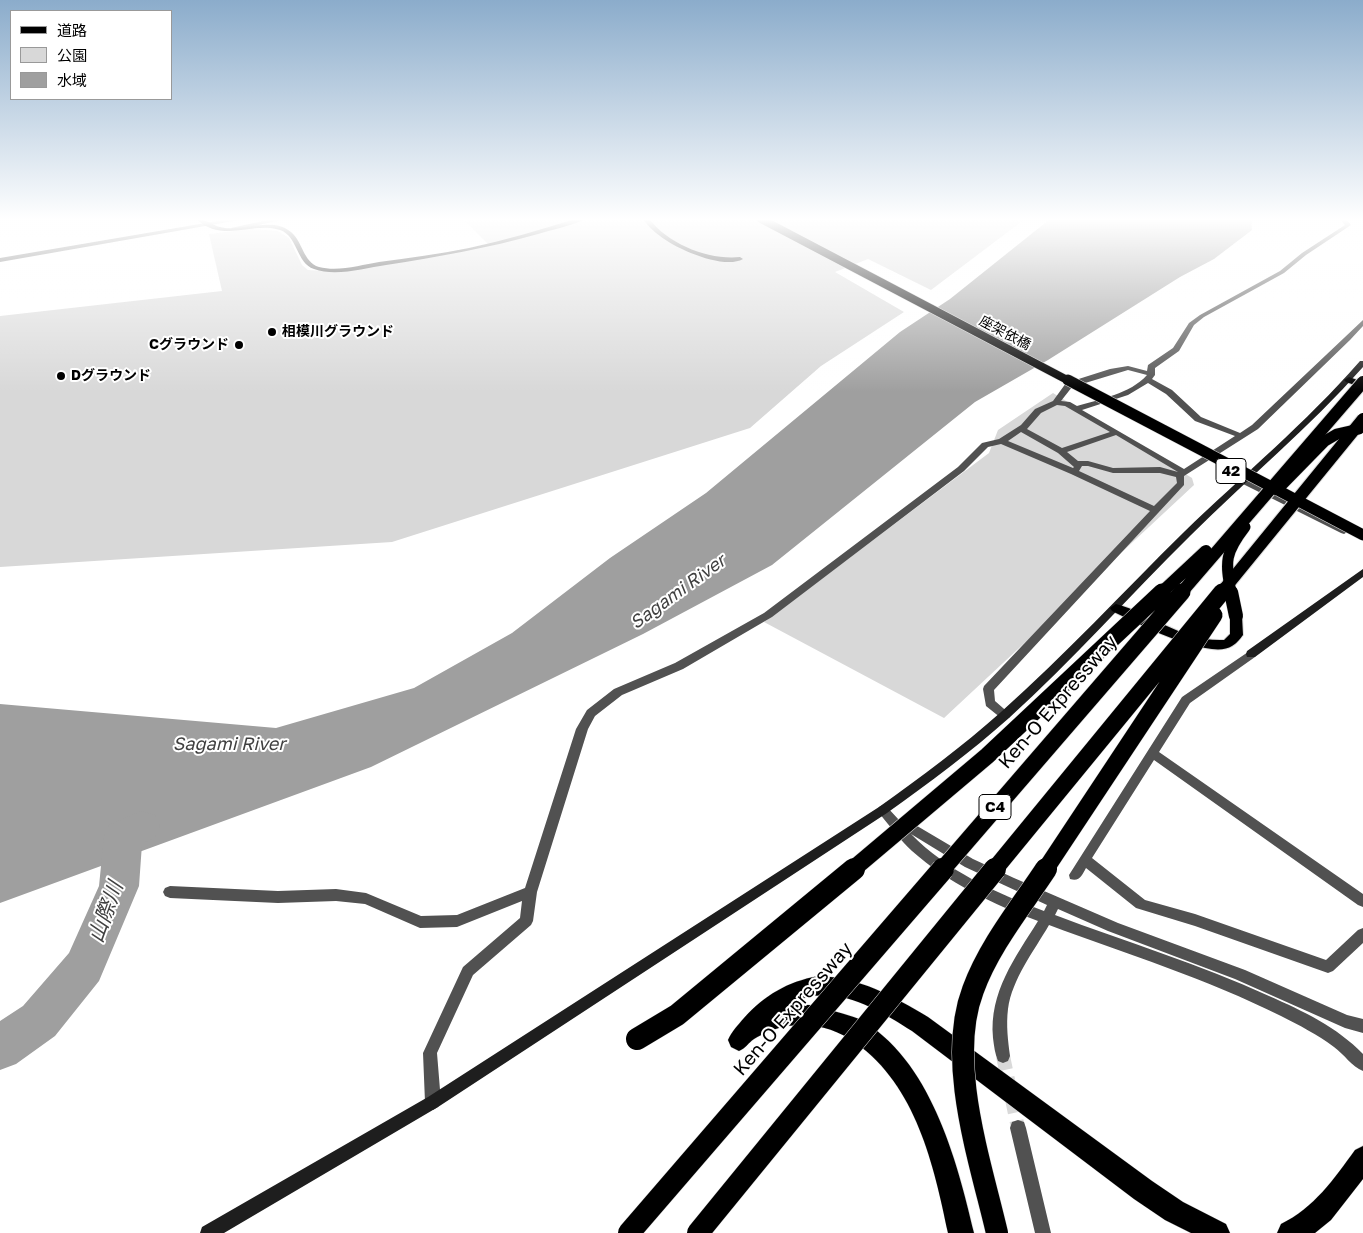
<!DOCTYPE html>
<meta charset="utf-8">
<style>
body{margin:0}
#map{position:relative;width:1363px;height:1233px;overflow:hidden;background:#fff;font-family:"Golos Text","Noto Sans JP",sans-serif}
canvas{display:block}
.legend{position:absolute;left:10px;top:10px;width:162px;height:90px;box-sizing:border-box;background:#fff;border:1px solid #999;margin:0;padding:6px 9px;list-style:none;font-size:15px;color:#000}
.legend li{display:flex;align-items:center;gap:10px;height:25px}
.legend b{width:25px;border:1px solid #999}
</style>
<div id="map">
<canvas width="1363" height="1233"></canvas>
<ul class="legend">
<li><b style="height:6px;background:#000"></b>道路</li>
<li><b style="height:14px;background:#d8d8d8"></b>公園</li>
<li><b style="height:14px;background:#9f9f9f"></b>水域</li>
</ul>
</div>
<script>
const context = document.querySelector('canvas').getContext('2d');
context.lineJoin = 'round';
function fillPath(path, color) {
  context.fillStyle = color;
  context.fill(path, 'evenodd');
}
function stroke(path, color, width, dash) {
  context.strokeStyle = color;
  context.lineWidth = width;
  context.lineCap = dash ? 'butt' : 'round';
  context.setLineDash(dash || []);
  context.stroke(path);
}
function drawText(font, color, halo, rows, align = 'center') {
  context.font = font + ' "Golos Text","Noto Sans JP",sans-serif';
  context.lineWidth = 4;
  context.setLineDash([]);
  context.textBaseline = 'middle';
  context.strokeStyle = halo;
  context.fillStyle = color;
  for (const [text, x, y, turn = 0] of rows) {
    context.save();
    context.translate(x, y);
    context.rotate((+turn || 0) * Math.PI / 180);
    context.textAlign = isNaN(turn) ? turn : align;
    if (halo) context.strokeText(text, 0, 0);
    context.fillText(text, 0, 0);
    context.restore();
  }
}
fillPath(new Path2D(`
 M463,219H1025L931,290L868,259L835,272L904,312L821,366L750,428L392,542L0,567V316L222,291L209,234L251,229L278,231L289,238L302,265L308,270L324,271L344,270L489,245Z
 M1053,393L1192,478L1194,485L944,718L764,622L989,453L998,430Z`), '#d8d8d8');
fillPath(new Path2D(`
 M1050,219H1251L1252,230L1214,259L1180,277L1048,360L975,402L772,565L643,634L371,767L0,903V704L276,728L414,688L512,633L610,558L706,493L900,332L950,299Z`), '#9f9f9f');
fillPath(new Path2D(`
 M141,811L155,815L160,826L155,837L142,844L139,886L99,981L55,1036L16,1064L0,1070V1021L23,1006L69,953L99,886L104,836L109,825Z`), '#9f9f9f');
stroke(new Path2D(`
 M1003,1056L1018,1128`), '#d9d9d9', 14, [14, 8]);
const primary = new Path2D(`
 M1349,377L1363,382V388L1346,382L1344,380Z
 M1116,604C1153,614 1182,642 1224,640L1230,634V616L1236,612L1242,616L1243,635C1240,639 1236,644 1232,646C1210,661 1134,622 1112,611L1110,608Z`);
const highway = new Path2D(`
 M818,976C859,977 893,996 928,1017L1152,1181L1183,1202L1226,1224L1230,1233H1191L1165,1220L1134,1199L912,1031C876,1008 831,980 789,1005C806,1003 821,1006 837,1012C844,1014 852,1016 859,1019C930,1058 957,1160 974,1233H948C934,1165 916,1086 856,1043C837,1029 813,1022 788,1026C778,1027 762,1034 754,1039C748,1043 746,1048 739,1051L731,1047L728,1040C732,1031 738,1025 744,1018C765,995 787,982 818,976Z
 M1363,1146V1179L1331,1220L1315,1233H1277L1281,1224C1314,1208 1334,1179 1355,1150Z`);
stroke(primary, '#dbdbdb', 2);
stroke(highway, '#dbdbdb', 1);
fillPath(new Path2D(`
 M229,219H245L0,262V258Z
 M272,219H287L234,230L231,228Z
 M1340,219H1346L1351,225L1306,255L1284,273L1204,317L1194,325L1179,351L1155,368V375L1152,379L1172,390L1201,417L1240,433L1252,425L1363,320V326L1350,340L1258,429L1184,476V485L994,690L995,701L1011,715L1009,718H1001L986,706L983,689L984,686L1150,511L1071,474L1001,444L988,447L964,471L772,617L683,669L622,695L595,716L588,729L537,892L533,921L531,925L473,975L437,1053L441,1102L438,1107L433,1110L428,1107L425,1102L423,1053L463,967L520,918L522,901L457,927L420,928L365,904L336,901L278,903L170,898L165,896L163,892L165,888L170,886L278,891L336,889L366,893L421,916L457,915L525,888L576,729L587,710L614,689L675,663L764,613L958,467L982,443L999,439L1021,425L1035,409L1053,401L1066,383L1110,369L1128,366L1147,371L1148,365L1173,348L1189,323L1200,315L1280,271L1302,253L1345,225ZM1128,370L1147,375C1130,394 1100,399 1077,406L1070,402L1061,401L1072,387ZM1148,383L1166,394L1195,421L1235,436L1184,469L1082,410L1128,395ZM1057,405L1065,406L1110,432L1062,448L1027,429L1041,413ZM1021,432L1058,453L1074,467L1073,468L1008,441ZM1116,435L1178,472L1160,467L1113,468L1088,461H1078L1067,452ZM1082,466H1088L1113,473H1160L1176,477L1177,483L1154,506L1079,471Z
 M1244,478L1347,529L1349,531L1344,534L1341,533L1241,483L1240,481Z
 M1251,650L1255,651L1256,654L1255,657L1190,703L1159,752L1363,894V907L1358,905L1154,760L1092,858L1145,900L1195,914L1326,960L1358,930L1363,928V943L1333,971L1328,973L1195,926L1136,908L1086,868C1082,875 1080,882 1070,879L1069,875L1182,697Z
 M883,805L887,807L899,820L903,818L907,820L973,859L1014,878L1118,923L1245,970L1347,1015L1363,1019V1033L1345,1028L1235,979L1108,931L1058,909L1055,915C1126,942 1200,964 1269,996C1303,1011 1337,1027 1363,1054V1071C1352,1067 1344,1054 1334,1047C1318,1035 1299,1025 1281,1016C1207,979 1127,954 1049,925C1034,951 1012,979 1008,1009C1006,1025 1008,1041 1010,1056L1008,1061L1003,1063L998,1061C995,1054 994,1046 993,1038C989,992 1015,958 1038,921C993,904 948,883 912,851C900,840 890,826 879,813L877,810L879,807ZM911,834L965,867L1047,905L1044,911C996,893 947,871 911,834Z
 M1018,1120L1024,1122L1026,1128L1051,1233H1035L1010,1128L1012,1122Z`), '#515151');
fillPath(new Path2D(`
 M196,219C207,219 214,227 225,228C245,230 274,217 291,232C303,242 303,262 319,267C338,272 361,265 379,262C409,258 439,254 469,248C505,240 540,230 575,219H586C571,226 554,229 538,234C488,248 438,257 386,265C364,268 336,277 314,269C296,263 298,236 280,230C251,221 224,244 196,219Z
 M643,219H649C670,245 708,260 740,257L743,259C724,270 676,249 660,236C653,231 648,226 643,219Z
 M1360,361H1363V367C1309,428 1247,479 1190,536C1129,596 1072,661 1009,718C971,752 929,783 887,813L438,1107L224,1233H200L202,1227L428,1097L879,807C921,777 963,746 1001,712C1065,655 1123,592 1184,532C1243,475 1306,423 1360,361Z
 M1363,569V577L1255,657H1247L1246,654L1247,651Z`), '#1e1e1e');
fillPath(primary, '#000');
fillPath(highway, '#000');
const primaryBridgeFar2 = new Path2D(`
 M761,219L1071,382`);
const primaryBridgeFar1 = new Path2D(`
 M1068,380L1363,535
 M1277,490L1325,441L1337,434L1359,429
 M1231,593C1225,561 1225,553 1245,527`);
const primaryBridge = new Path2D(`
 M1231,592L1236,616`);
const highwayBridgeFar2 = new Path2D(`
 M1161,593L1206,551
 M1181,593L1363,382
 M1221,593L1363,419`);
const highwayBridgeFar1 = new Path2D(`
 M852,870L987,756L1162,592
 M942,870L1182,592
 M994,870L1222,592
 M1045,870L1214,615`);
const highwayBridge = new Path2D(`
 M637,1039L677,1015L854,869
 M629,1233L943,869
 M698,1233L995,869
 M997,1233C980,1160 946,1061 973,990C989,946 1021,907 1046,869`);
stroke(primaryBridgeFar2, '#dbdbdb', 9, []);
stroke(primaryBridgeFar1, '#dbdbdb', 12, []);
stroke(primaryBridge, '#dbdbdb', 15, []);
stroke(highwayBridgeFar2, '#dbdbdb', 14, []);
stroke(highwayBridgeFar1, '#dbdbdb', 18, []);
stroke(highwayBridge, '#dbdbdb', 23, []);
stroke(primaryBridgeFar2, '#000', 8);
stroke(primaryBridgeFar1, '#000', 11);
stroke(primaryBridge, '#000', 14);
stroke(highwayBridgeFar2, '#000', 12);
stroke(highwayBridgeFar1, '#000', 17);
stroke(highwayBridge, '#000', 22);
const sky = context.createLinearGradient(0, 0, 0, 392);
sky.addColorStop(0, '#8baccb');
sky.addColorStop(0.56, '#fff');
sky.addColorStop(1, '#ffffff00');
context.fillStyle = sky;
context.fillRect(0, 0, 1363, 392);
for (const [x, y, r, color] of [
 [272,332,5,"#000"],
 [239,345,5,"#000"],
 [61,376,5,"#000"]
]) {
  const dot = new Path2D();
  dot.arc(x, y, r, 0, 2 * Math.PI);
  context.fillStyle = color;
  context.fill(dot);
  stroke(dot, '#fff', 2);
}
drawText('bold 14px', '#000', '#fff', [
 ["相模川グラウンド",282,332],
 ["Cグラウンド",229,345,"right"],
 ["Dグラウンド",71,376]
], 'left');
drawText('14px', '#000', '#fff', [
 ["座架依橋",1005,333,28]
]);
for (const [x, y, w] of [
 [1231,471,30],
 [995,807,32]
]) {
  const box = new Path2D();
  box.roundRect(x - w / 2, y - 12.5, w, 25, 4);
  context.fillStyle = '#fff';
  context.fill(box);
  stroke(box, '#000', 1);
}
drawText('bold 15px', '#000', null, [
 ["42",1231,471],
 ["C4",995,807]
]);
drawText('italic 18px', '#404040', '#fff', [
 ["Sagami River",678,592,-36],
 ["Sagami River",229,744]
]);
drawText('19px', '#000', '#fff', [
 ["Ken-O Expressway",1058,702,-49],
 ["Ken-O Expressway",793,1009,-49]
]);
drawText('italic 21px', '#404040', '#fff', [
 ["山際川",106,912,-70]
]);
</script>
